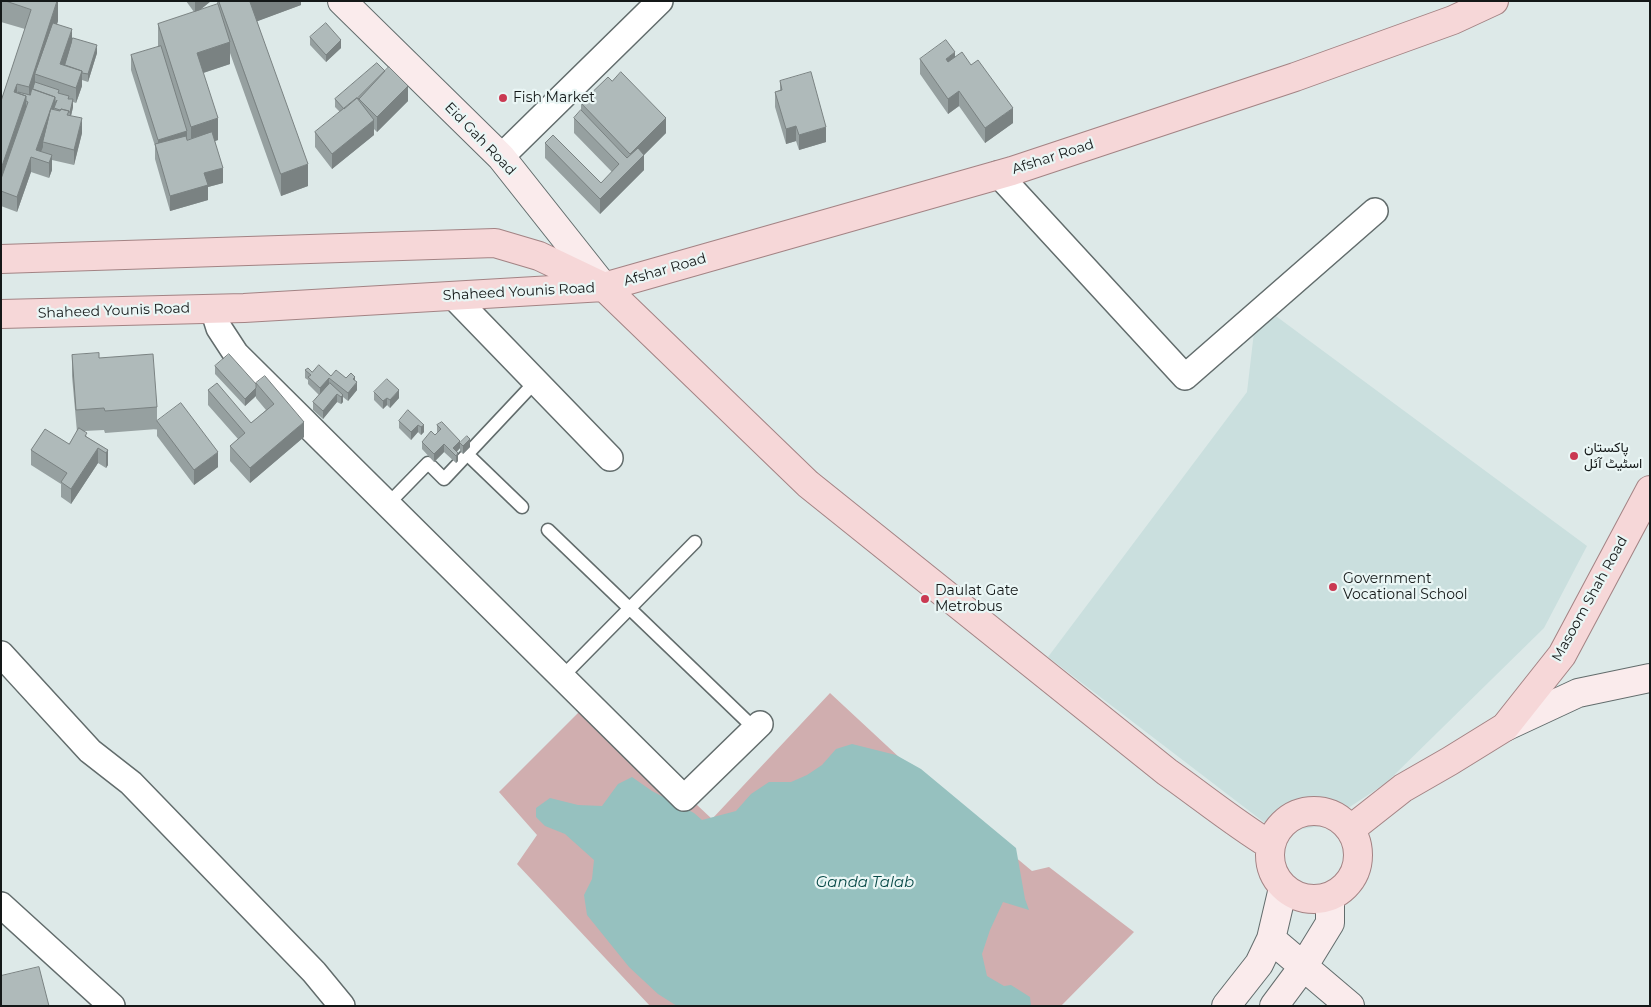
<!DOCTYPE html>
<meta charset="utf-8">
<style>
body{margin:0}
#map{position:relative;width:1651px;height:1007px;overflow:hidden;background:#dde9e8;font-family:Montserrat,sans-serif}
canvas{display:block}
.frame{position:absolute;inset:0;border:2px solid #141818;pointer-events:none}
</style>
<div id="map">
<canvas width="1651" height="1007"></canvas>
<div class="frame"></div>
</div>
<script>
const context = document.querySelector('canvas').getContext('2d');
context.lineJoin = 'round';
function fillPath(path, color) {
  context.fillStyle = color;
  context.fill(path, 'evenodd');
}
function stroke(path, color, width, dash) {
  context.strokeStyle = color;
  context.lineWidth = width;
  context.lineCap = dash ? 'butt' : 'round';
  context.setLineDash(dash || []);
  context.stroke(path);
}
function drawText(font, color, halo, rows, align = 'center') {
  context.font = font + ' Montserrat,Vazirmatn,sans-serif';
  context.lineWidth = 4.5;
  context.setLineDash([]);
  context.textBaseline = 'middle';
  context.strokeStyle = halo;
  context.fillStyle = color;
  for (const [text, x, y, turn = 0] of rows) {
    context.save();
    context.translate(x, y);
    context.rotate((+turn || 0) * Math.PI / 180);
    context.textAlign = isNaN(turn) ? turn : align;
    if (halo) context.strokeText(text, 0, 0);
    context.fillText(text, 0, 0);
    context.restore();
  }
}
fillPath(new Path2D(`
 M1265,308L1587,546L1544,628L1386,783L1321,826L1296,830L1265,823L1048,657L1247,392L1256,315Z`), '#cadfde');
fillPath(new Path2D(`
 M830,693L929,785L1032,871L1049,867L1134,932L1061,1006H650L517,864L537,835L499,792L588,703L712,819Z`), '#d0aeaf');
fillPath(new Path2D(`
 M852,744L896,755L921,769L1016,848L1025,899L1029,910L1003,902L990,930L982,954L987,976L1004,986L1011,985L1030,997L1031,1006H677L658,994L629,967L587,915L584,895L592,879L594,860L565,834L545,826L536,817V808L550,798L578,805L602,806L618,784L632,777L652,791L694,813L702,820L736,811L751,794L769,782H791L807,775L822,765L836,749Z`), '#96c1bf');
const lane = new Path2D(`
 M467,454L522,507
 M388,504L428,463L444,479L536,381
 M548,530L755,729
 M562,677L695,542`);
const street = new Path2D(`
 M501,157L660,1
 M998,174L1185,377L1375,211
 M453,296L610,458
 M213,309L219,328L236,354L684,798L760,724
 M1,654L90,751L131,783L314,972L342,1006
 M1,905L112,1006`);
const secondary = new Path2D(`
 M342,1L501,157L604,287
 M1505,727L1578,693L1650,678
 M1271,939L1350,1006
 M1226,1006L1259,964L1271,939L1283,888
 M1274,1006L1303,967L1330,923V897`);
const primary = new Path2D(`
 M1,259L495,243L539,256L604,287L808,484L1167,772C1201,796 1234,823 1270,845
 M1,314L244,308L604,287L1012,171L1295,77L1453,20L1494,1
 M1270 855a44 44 0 1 1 88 0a44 44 0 1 1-88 0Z
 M1351,829L1403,788L1450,761L1505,727L1562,655L1650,490`);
stroke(lane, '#626c6c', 15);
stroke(street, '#626c6c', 28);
stroke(secondary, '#626c6c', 30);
stroke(primary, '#a38384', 30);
stroke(lane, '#fff', 12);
stroke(street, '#fff', 25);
stroke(secondary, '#faebec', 28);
stroke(primary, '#f6d7d8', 28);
fillPath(new Path2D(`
 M1,1H58V21L57,24L72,42L97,53L88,82L82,80V86L76,103L73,102V107L71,116L82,133L74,165L52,160V170L49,178L31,172L17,212L1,206V101L25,29L1,22Z
 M186,1H211L200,10L217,5V1H301V5L257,21L308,186L281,196L230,53V64L203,73L218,140L215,141L223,183L208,187V200L170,211L155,159V146L131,70V55L158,47V24L194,12Z
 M310,37L341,48L326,62L310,45Z
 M920,59L1013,123L985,143L959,106L948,114L920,74Z
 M377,63L408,101L377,132L374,129V135L332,169L315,147V132L340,112L335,107V99Z
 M780,81L826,142L799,150L796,141L786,144L775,107V92L780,90Z
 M581,103L666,133L644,155V170L600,214L545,158V143L601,183L612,172L574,133V118L581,111Z
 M72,355L99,358L157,407V429L105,433L104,430L84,431L87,437L108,450V465L106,468L98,463L71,504L61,497V484L31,465V450L69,444L77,432L72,376Z
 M215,366L256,384V383L304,437L250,483L230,461V446L238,439L208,405V390L251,423L266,410L256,398V396L245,406L215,374Z
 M305,370L331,376L346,378L355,381L357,390L348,401L343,397V402L341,404L337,402L323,419L313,410V402L319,395L308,384V380L305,378Z
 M374,392L399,398L390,408L387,405L383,409L374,400Z
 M157,421L218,467L194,485L157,436Z
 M399,421L424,425V432L421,435L418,432L411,440L399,428Z
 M437,425L460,448L457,452L458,461L456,463L444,452L434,462L422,449V442L435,435L437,433Z
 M460,443L470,447L463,454L460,451Z`), '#96a0a0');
fillPath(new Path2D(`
 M57,1H58V21L40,76L35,74V89L29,109V87Z
 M195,1H211L195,14Z
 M252,1H301V5L250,24V2Z
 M72,29V44L60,79V64Z
 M341,40V48L326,62V55Z
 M230,42V64L197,75V53Z
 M97,45V53L88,82V74Z
 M955,52V67L946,74V59Z
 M82,71V86L76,103V88Z
 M17,84V99L14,92Z
 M408,86V101L377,132V117Z
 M959,91V106L948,114V99Z
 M26,96V118L1,191V169Z
 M55,97L57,100L54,108V113L43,142V147L38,159L36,150Z
 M73,99V107L70,120V112Z
 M1013,108V123L985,143V128Z
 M82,118V133L74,165V150Z
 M218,118V140L191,149V127Z
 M666,118V133L630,169V154Z
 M374,120V135L332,169V154Z
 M796,126V141L786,144V129Z
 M826,127V142L799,150V135Z
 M187,131V146L158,155V140Z
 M52,155V170L49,178V163Z
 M644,155V170L600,214V199Z
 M31,157V172L17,212V197Z
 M308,164V186L281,196V174Z
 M223,168V183L208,187V200L170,211V196L204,173Z
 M355,377V385L357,382V390L348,401V393L353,379Z
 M329,378V386L320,395V388Z
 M256,388V396L245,406V399Z
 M399,390V398L390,408V400Z
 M337,394V402L323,419V411Z
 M343,395V402L341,404V397Z
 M387,398V405L383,409V401Z
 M304,422V437L250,483V468Z
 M418,425V432L411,440V432Z
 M424,425V432L421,435V427Z
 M470,439V447L463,454V446Z
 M460,441V448L454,454L453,448Z
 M444,444V452L434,462V454Z
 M98,448V463L71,504V489Z
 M108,450V465L106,468V453Z
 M218,452V467L194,485V470Z
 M458,453V461L456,463V456Z`), '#7a8282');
const building = new Path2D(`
 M6,1H57L29,87L17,84L14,92L26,96L1,169V101L31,10Z
 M219,1H252L250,2L308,164L281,174Z
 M218,4L230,42L197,53L218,118L191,127L158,24Z
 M53,23L72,29L60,64L82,71L76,88L35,74Z
 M326,23L341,40L326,55L310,37Z
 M73,38L97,45L88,74L82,73V71L65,65Z
 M946,40L955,52L946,59L948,62L962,52L971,65L978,60L1013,108L985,128L959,91L948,99L920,59Z
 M161,46L187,131L158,140L131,55Z
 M377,63L385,71L359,99H358L357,98L344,109L335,99Z
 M389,67L408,86L377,117L358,98Z
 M621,72L666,118L630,154L581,103L608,77L612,81Z
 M811,72L826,127L799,135L796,126L786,129L775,92L782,90L780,81Z
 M35,82L59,90L58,93L69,96L68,99H73L70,112H68L69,111L61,109L60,110L54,108L57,100L55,103V97L33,89Z
 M32,89L55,97L36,150L52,155L49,163L31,157L17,197L1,191V179L28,102L26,101V96L18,93V92L30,95Z
 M357,98L374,120L332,154L315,132Z
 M51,109L60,111L61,109L69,111L67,115L82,118L74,150L43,142Z
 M581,110L627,158L638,148L644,155L600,199L545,143L553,135L601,183L619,164L574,118Z
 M212,132L223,168L204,173L208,185L170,196L155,144L186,136L187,140Z
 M99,353V358L153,354L157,407L105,411L104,408L76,410L72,355Z
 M229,354L256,384V388L245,399L215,366Z
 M319,365L331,376L336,370L346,378L351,373L355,377L353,379L357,382L348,393L329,378L320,388L308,377L311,375L305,370L308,368L312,372Z
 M265,376L304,422L250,468L230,446L245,433L208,390L217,383L251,423L274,404L256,383Z
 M387,379L399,390L390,400L387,398L383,401L374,392Z
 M330,383L343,395L341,397L337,394L323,411L313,402Z
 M181,403L218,452L194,470L157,421Z
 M408,410L424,425L421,427L418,425L411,432L399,421Z
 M442,422L460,441L453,448L458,453L456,456L444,444L434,454L422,442L431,431L435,435L441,429L437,425Z
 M79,428L87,433L85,436L108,450L106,453L98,448L71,489L61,482L67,473L31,450L45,429L69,444Z
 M467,436L470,439L463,446L460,443Z
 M39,967L49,1006H1V976Z`);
fillPath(building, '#afbaba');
stroke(building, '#7a8282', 1);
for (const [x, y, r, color] of [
 [503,98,5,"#ca3952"],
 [1574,456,5,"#ca3952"],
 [1333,587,5,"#ca3952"],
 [925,599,5,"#ca3952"]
]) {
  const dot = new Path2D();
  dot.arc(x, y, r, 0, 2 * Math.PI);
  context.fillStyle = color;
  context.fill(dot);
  stroke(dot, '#eaf6f5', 2);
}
drawText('14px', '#141818', '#eaf6f5', [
 ["Fish Market",513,98],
 ["پاکستان",1584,448],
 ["اسٹیٹ آئل",1584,464],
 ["Government",1343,579],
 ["Vocational School",1343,595],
 ["Daulat Gate",935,591],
 ["Metrobus",935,607]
], 'left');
drawText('14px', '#141818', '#eaf6f5', [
 ["Eid Gah Road",480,139,46],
 ["Afshar Road",1053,157,-18],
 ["Afshar Road",665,270,-16],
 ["Shaheed Younis Road",519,292,-3],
 ["Shaheed Younis Road",114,311,-2],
 ["Masoom Shah Road",1590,599,-61]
]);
drawText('italic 15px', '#074947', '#eaf6f5', [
 ["Ganda Talab",865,883]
]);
</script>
